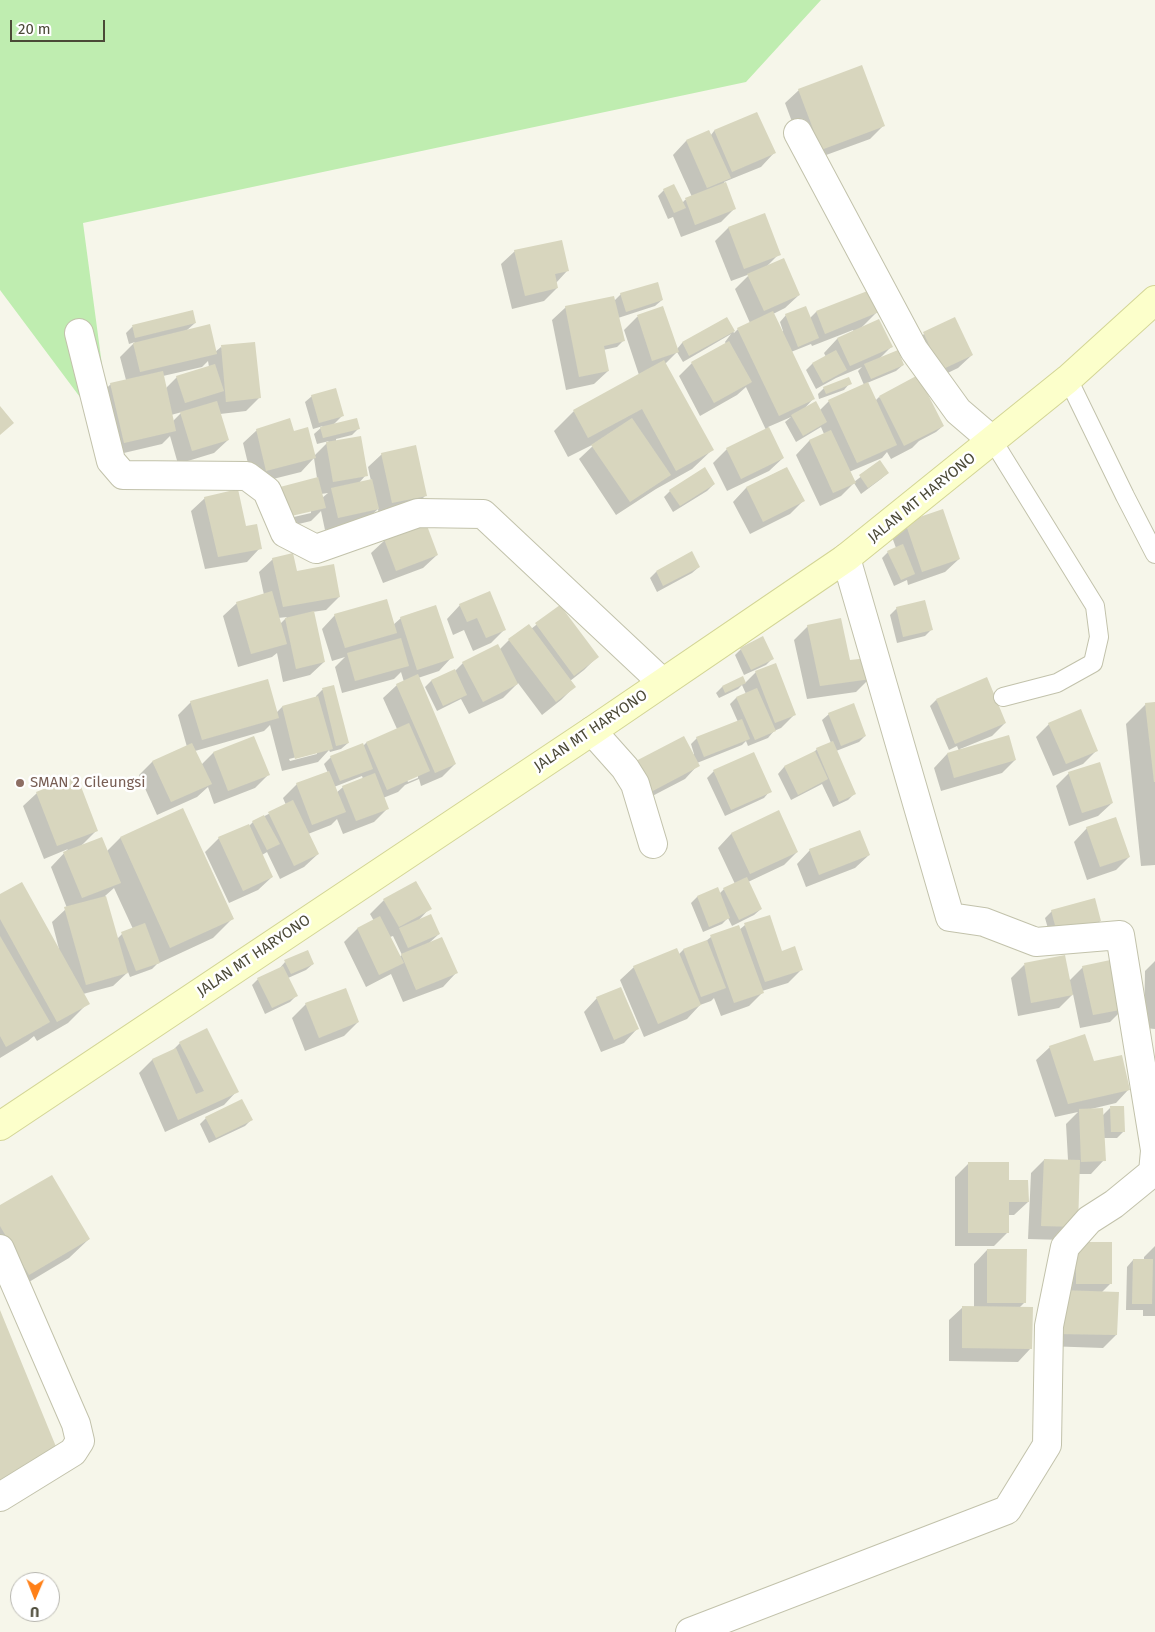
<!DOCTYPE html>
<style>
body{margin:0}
#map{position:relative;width:1155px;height:1632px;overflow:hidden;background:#f6f6ea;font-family:"Fira Sans",sans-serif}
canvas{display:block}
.north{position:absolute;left:10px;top:1572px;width:50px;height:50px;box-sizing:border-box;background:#fff;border:1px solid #b7b6af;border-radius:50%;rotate:181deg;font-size:14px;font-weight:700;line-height:20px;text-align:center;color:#4b4937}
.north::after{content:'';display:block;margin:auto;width:18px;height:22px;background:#ff8018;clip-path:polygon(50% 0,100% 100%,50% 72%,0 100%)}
.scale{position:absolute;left:10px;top:20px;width:95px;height:22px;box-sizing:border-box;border:2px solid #4b4937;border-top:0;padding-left:6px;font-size:15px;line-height:18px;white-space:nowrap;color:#4b4937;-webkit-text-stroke:4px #fff;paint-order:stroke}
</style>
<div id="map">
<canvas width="1155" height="1632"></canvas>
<div class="north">U</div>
<div class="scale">20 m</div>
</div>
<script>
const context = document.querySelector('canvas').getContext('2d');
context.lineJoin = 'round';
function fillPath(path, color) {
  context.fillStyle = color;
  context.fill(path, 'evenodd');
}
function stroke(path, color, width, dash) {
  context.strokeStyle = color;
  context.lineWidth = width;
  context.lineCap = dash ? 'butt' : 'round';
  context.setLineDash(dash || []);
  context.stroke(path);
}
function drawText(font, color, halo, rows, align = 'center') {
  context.font = font + ' "Fira Sans",sans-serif';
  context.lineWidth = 5;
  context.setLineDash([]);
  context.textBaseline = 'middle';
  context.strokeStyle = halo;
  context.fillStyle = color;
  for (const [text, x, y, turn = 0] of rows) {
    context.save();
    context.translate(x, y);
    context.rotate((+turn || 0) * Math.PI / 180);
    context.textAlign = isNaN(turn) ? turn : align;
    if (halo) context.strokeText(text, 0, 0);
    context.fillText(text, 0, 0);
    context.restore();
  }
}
fillPath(new Path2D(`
 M0,0H821L746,82L83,223L112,440L0,290Z`), '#bfedb0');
fillPath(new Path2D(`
 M799,90L883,126L870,139L807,162L785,103Z
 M757,113L774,153L761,167L724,182L734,209L721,222L681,237L673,217L668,219L658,196L664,190L682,203L685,200L692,197L673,155L686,141L709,131L711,135L714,131Z
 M764,215L779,254L766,267L799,295L785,308L773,314L781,332L783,331L780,322L786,315L810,318L816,312H877L861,328L891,347L879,359L903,365L896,371L867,383L875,401L879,397L943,426L936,432L919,441L912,448L891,459L887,452L882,458L849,472L854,482L880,462L888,473L881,479L861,494L854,483L841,496L820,506L796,455L809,441L824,434L821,427L796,442L785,422L791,417L768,427L783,458L769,471L727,491L713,463L727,449L766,430L746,387L737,395L700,416L679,376L692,363L726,344L725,342L731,334L683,362L677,352L665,364L712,450L692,469L656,489L616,515L579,459L596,443L568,457L554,431L574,411L639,375L624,330L637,317L663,308L677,349L682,343L727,319L734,333L738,329L750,323L735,289L750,274L731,281L715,241L728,228ZM853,330L854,332L837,339L824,353L826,357L812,364L806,370L816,389L836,378L862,367L858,371L864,385L829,401L819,411L804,409L813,399L791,352L811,344L812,346Z
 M515,251L567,271L556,283L557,288L544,301L512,309L501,264Z
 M621,294L662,300L655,306L618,318L623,341L617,347L603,350L608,371L594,384L566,390L552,320L566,307L614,301Z
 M192,312L195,323L186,331L215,352L221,347L259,398L246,411L220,414L228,440L214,453L178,464L170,436L162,444L111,456L97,397L111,384L126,380L120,357L135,342L129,344L126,333L132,327ZM208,361L209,367L177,377L165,389L163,376L202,367ZM182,412L173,421L171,415Z
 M924,334L972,355L958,368L927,383L911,347Z
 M850,383L844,390L819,399L818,394L824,388Z
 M335,389L343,415L333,425L356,419L358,429L352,435L336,439V441L360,437L366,475L358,484L371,481L368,467L382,454L415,447L425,496L412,509L379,516L378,509L364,522L325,530L321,511L311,521L274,530L267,501L280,488L317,478L314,458L301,472L253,484L243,443L257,430L289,420L293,432L307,429L314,456L329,441L317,444L314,434L323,426L313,429L305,402L312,396ZM328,493L322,498L321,494ZM311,510V513L281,520V517Z
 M786,468L803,501L790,514L750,534L733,502L746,488Z
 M714,484L707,491L673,512L664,497L670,491Z
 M205,498L245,527L260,548L247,562L205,569L191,511Z
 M905,523L959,559L945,572L908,585L907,580L894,586L882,558L888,552L896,548L892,537Z
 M385,540L437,555L423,568L383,583L371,553Z
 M273,559L339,597L326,610L312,612L324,662L310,675L283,682L277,653L272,657L238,667L223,616L237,603L264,595L259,572ZM287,617L280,624L278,618Z
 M699,567L692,573L657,592L650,578L656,572Z
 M460,605L504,630L491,643L473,651L464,630L453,635L447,619Z
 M560,606L597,657L584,670L570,681L574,687L561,700L542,715L518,683L503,698L469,714L461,699L437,711L425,687L431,681L455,671L463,663L500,649L509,640L531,629Z
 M897,608L931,630L925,636L897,643L890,615Z
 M335,615L393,625L401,618L452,657L439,671L418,678L455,764L442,777L421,786L419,779L405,785L398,792L383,798L387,809L374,822L343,834L337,819L331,825L308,834L318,854L304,867L280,879L267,852L262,855L272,877L258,890L229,903L205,852L219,838L249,826L253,822L286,805L283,798L297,784L328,773L324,764L331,757L363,746L366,743L397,729L383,698L397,685L404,682L401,672L394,679L342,693L335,667L345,657L332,661L322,629ZM418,775V778L408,782L407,780ZM362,776L363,779L343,787L336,793L334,787Z
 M808,626L870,678L856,692L807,699L794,640Z
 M741,649L772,659L766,665L744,675L735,655Z
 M757,671L794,715L781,728L774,731L768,738L748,746L746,741L742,745L697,763L698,765L685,779L635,805L694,754L691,744L697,738L738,722L730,704L736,698L746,694L742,685L738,689L719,698L716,693L722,687L745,683Z
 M333,686L348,743L341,749L330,752L329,750L318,762L282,771L270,725L264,731L195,751L201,765L213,753L254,738L268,775L255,788L214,804L208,787L197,797L157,815L139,775L152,762L187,747L178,715L191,702L276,713L282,707L316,698V696L322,690ZM317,752V754L290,761L289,759Z
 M936,700L1005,723L992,736L960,749L961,750L1015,760L1002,773L941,791L934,768L947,754L959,751L957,746L949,750L930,706Z
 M1146,704H1155V865L1141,866L1126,724Z
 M829,714L865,736L859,742L836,751L854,794L848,800L833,807L822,784L791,800L778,774L784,767L812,754L817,749L831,743L822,720Z
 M1049,724L1097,750L1083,764L1053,776L1036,737Z
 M714,771L770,791L764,798L725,816L707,778Z
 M1069,773L1112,803L1098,816L1069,826L1056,786Z
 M37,793L97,830L80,847L107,851L120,838L183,810L233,918L213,938L157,964L152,969L130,977L128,972L113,986L83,994L88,1003L68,1023L37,1041L34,1036L28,1041L0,1058V895L59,949L52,922L67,908L51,867L68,849L44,859L23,806ZM114,888L133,929L122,934L117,939L105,896Z
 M778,812L797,852L784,865L748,882L761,909L754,915L732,926L728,918L722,924L703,932L691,903L697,897L717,889L719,894L724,889L735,884L718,848L731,834Z
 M1087,828L1129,857L1116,870L1087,880L1074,842Z
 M810,850L869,855L855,868L806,887L797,864Z
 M416,882L430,908L418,921L439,934L428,944L456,973L443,987L403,1002L391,974L366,987L344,942L357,929L374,921L370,914L384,900ZM393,936L402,955L399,957L390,937Z
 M1052,911L1100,921L1093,927L1051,939L1045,918Z
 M745,925L801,970L788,983L762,991V993L749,1006L721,1016L714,998L711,1001L700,1005L687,1019L644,1037L620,980L634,967L678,955L683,950L706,941L711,937L739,930Z
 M1155,961V1029L1144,1028L1145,971Z
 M285,962L313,964L306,970L288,978L296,996L290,1002L265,1014L252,985L258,979L279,969Z
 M1024,965L1069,981L1083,967L1124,1008L1110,1022L1080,1028L1073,994L1059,1008L1018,1016L1011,978Z
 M597,998L637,1029L624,1043L601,1052L584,1012Z
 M306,1004L358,1022L344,1036L305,1051L292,1018Z
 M180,1043L237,1091L224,1105L165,1132L139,1073L152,1060L171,1052Z
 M1050,1047L1093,1063L1129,1089L1116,1103L1091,1109L1102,1116L1110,1108L1124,1131L1117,1138H1103L1104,1160L1091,1174H1078L1063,1240L1028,1239L1031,1173L1044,1160H1068L1066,1124L1078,1112L1055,1117L1036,1060Z
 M206,1118L251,1120L245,1126L209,1143L200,1124Z
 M968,1164L1008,1181L1028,1202L1014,1215H1007V1233L994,1246H955V1177Z
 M0,1206L89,1239L69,1258L9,1294L0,1279Z
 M1076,1243L1111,1283L1102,1292L1116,1335L1103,1348L1045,1346Z
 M1155,1246V1316H1143V1310H1126L1127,1267L1133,1260H1144V1257Z
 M987,1250L1025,1302L1019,1308L1031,1348L1018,1362L949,1361V1320L963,1307H974V1264Z`), '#0003');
fillPath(new Path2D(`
 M862,65L885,126L821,150L798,89Z
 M757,112L776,153L732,172L714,130Z
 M709,130L731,178L707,188L686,140Z
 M726,182L736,209L695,225L685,198Z
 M674,184L686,208L674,213L663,189Z
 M765,213L781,255L744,269L728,227Z
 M562,240L569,271L555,274L558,288L525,296L514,250Z
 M784,258L800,295L764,311L747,274Z
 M658,282L663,300L626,312L620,293Z
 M870,290L879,312L825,334L816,311Z
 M614,296L625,341L604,346L609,371L579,377L565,306Z
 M663,306L679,352L652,361L637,315Z
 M806,306L819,338L798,347L785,314Z
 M193,310L196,323L135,338L132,325Z
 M773,311L815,399L779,416L737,328Z
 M727,317L735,331L689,356L682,342Z
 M955,317L973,355L941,370L923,332Z
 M879,319L893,347L850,366L837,338Z
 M210,324L217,354L140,372L133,343Z
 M729,341L752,382L714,403L691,362Z
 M255,342L261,398L226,402L221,345Z
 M836,350L847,370L823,383L812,363Z
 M898,350L904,365L871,379L864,364Z
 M664,360L714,450L676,471L642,409L588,438L573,410Z
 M215,364L224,391L185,403L176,376Z
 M163,371L176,431L124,443L110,383Z
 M918,375L944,426L904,446L879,396Z
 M849,377L852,384L826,394L823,387Z
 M868,382L897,445L857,463L828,400Z
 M336,388L344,416L319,423L311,395Z
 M217,401L229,440L192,451L180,412Z
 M816,401L827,422L803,436L791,415Z
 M0,406L14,423L0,435Z
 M290,418L294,431L308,427L316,458L266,471L256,429Z
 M357,418L360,429L323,438L320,427Z
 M632,418L671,475L630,502L591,445Z
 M769,427L784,458L741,479L726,448Z
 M831,430L856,483L833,493L809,440Z
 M361,436L368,476L333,482L326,442Z
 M416,445L427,496L392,503L381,453Z
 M880,460L889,473L868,488L859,475Z
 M705,467L715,484L680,506L669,490Z
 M787,467L805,501L763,522L746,487Z
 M318,477L326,508L287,517L280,487Z
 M372,479L379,509L338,518L331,488Z
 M238,489L246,526L257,524L262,549L218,557L204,497Z
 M943,509L960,559L922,572L905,522Z
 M426,523L438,555L396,571L384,539Z
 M903,544L915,574L901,580L887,551Z
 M692,551L700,567L663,586L656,571Z
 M293,553L297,571L334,564L340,597L283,607L272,558Z
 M272,591L287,644L251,654L236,602Z
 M490,591L506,630L486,638L477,618L467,622L459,604Z
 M387,599L397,633L345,648L334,614Z
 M925,600L933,630L903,637L896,607Z
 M436,605L454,658L417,670L400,617Z
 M560,605L599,657L574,676L535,623Z
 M314,611L325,662L296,669L285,618Z
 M841,618L850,660L868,658L871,679L820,686L807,625Z
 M529,624L576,687L556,702L508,639Z
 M763,636L774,659L751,670L740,648Z
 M401,638L409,666L355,681L347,653Z
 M498,644L518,684L483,702L462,662Z
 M776,663L796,715L775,723L755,671Z
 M455,669L467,695L443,706L431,680Z
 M418,674L456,764L435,773L396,684Z
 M743,676L746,683L725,693L722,686Z
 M987,677L1006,723L955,744L936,699Z
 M268,679L279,718L202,740L190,701Z
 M334,685L349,743L336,746L322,688Z
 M757,688L776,731L755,740L736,697Z
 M318,696L333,749L295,759L282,706Z
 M1155,702V782H1154L1145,703Z
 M854,703L866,736L841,746L828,713Z
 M1081,709L1098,751L1066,764L1048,723Z
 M742,719L750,739L704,757L696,737Z
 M409,723L430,771L387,790L366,742Z
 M1009,735L1016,760L954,778L947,753Z
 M254,736L270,775L228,791L213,752Z
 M684,736L700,766L649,793L632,763Z
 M833,741L856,794L839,802L816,748Z
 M192,743L212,784L171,802L152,761Z
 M363,743L373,769L340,781L330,756Z
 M815,751L828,779L798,795L784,766Z
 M754,752L772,792L731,810L713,770Z
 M1100,762L1113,803L1082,813L1068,772Z
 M329,771L346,812L312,825L296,783Z
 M375,773L389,809L356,821L342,786Z
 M77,776L98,831L57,846L36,792Z
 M293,800L319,854L294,866L268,812Z
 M183,808L234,919L170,948L120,837Z
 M779,810L798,852L750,874L731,833Z
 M264,815L280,844L267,850L252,821Z
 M1116,817L1130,857L1100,867L1086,827Z
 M249,824L273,877L243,891L218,837Z
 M860,830L870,855L819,875L809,849Z
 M102,837L121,883L82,898L63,852Z
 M747,877L762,909L739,920L723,888Z
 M416,881L432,909L399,927L383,899Z
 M22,882L90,1004L57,1022L0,919V894Z
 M718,887L730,918L709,927L697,896Z
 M106,896L128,973L86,985L64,907Z
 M1095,898L1101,921L1057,933L1051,910Z
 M431,914L440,934L408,948L399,928Z
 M770,915L782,951L795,946L803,970L765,982L744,923Z
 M380,916L404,963L379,975L357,928Z
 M145,923L160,963L136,971L121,932Z
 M739,925L764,993L734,1003L710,935Z
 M0,936L50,1022L6,1047L0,1036Z
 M442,937L458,973L416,990L401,954Z
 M707,940L726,988L701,997L683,949Z
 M677,948L701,1005L658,1024L633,966Z
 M308,950L314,964L291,974L284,960Z
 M1065,955L1073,995L1031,1003L1024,963Z
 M1115,959L1125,1009L1093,1015L1082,966Z
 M283,966L298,996L272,1008L257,978Z
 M621,987L639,1029L614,1040L596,997Z
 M346,988L359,1022L319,1038L305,1003Z
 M207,1028L239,1092L178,1120L152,1059L176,1048L196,1094L204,1091L179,1042Z
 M1085,1034L1094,1061L1122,1055L1130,1090L1068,1104L1049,1046Z
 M242,1099L253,1120L216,1138L205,1117Z
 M1110,1106H1124L1125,1132H1111Z
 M1103,1108L1106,1161L1081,1162L1079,1109Z
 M1044,1159L1080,1160L1078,1227L1041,1226Z
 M968,1162H1009V1180H1028L1029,1202H1009V1233H968Z
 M52,1175L90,1239L29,1275L0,1226V1205Z
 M1076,1242H1112V1284H1076Z
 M987,1249H1027L1026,1303H987Z
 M1133,1259H1153L1152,1304H1132Z
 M1059,1290L1119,1292L1117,1335L1058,1334Z
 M962,1306L1033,1307L1032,1349L962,1348Z
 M0,1310L59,1454L0,1487Z`), '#d8d6be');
const service = new Path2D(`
 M1068,379L1125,496L1155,554
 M993,441L1095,606L1099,637L1093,663L1057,683L1003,697`);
const minor = new Path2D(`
 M798,133L914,350L958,411L993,441
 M79,333L111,461L123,475L247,476L267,491L285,533L316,549L418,513L483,514L662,682
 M846,558L950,917L984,922L1036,942L1120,935L1155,1150
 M592,731L625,768L635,784L653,844
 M0,1249L76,1424L80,1441L73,1452L0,1497
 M690,1632L1007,1510L1047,1445L1049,1326L1065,1247L1089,1220L1114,1204L1153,1172L1155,1151`);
const secondary = new Path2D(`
 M0,1126L592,731L846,558L1068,379L1155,300`);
stroke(service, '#c2c2ab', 20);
stroke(minor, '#c2c2ab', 30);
stroke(secondary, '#d3d595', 30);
stroke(service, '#fff', 18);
stroke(minor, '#fff', 28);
stroke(secondary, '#fcffcb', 28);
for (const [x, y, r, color] of [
 [20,783,5,"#8d6e63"]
]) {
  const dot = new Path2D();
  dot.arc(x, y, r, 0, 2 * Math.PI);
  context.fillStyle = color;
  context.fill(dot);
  stroke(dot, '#fff', 2);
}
drawText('15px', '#4b4937', '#fff', [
 ["JALAN MT HARYONO",922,498,-39],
 ["JALAN MT HARYONO",591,731,-34],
 ["JALAN MT HARYONO",254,956,-34]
]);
drawText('15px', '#785e54', '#fff', [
 ["SMAN 2 Cileungsi",30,783]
], 'left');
</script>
